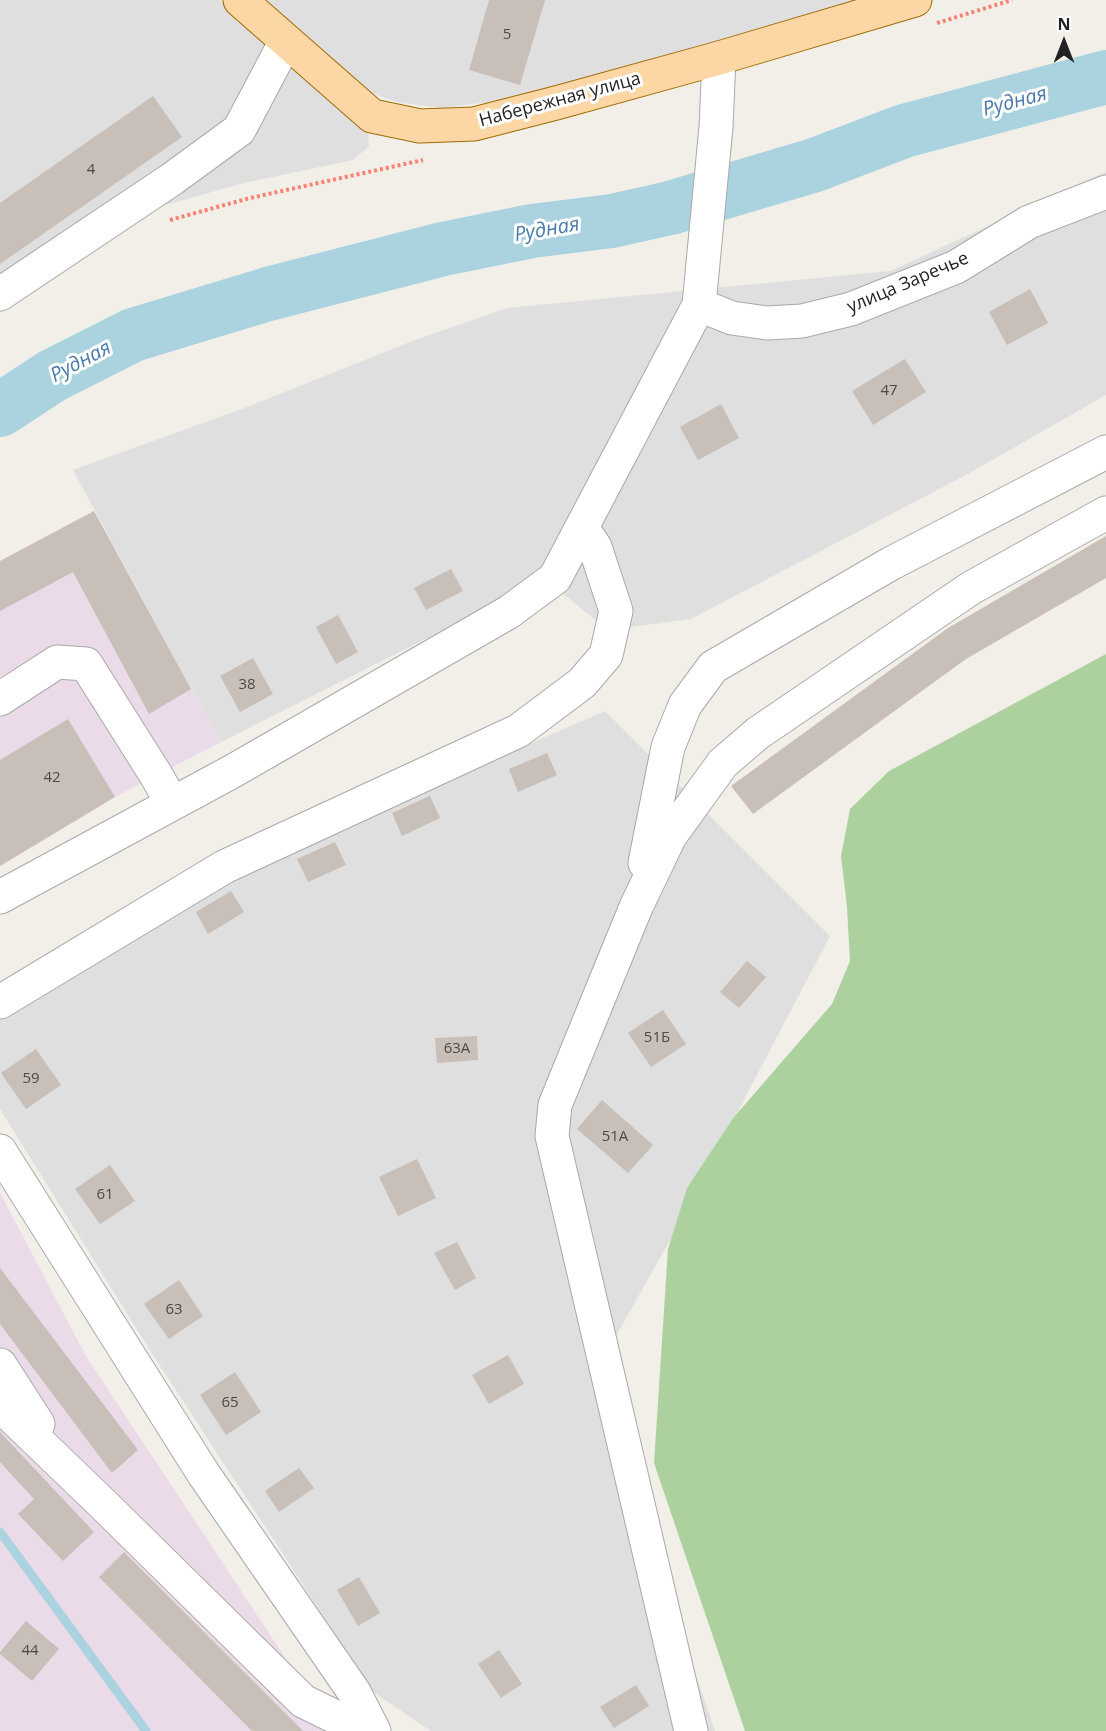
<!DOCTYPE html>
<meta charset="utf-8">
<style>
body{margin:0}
#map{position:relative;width:1106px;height:1731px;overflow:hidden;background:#f2efe9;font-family:"Open Sans",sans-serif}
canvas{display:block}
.north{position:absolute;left:1034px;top:12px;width:60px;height:60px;-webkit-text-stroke:4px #fff;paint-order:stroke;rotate:0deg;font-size:16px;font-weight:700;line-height:24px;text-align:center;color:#222}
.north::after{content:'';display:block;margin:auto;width:21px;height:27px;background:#222;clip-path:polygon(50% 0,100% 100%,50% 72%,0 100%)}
</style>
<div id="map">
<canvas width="1106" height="1731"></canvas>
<div class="north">N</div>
</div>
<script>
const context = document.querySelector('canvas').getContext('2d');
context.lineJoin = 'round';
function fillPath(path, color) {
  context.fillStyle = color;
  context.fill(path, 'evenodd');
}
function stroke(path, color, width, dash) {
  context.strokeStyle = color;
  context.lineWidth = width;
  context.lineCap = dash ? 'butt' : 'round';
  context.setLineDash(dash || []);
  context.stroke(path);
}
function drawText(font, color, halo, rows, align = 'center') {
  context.font = font + ' "Open Sans",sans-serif';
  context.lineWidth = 6;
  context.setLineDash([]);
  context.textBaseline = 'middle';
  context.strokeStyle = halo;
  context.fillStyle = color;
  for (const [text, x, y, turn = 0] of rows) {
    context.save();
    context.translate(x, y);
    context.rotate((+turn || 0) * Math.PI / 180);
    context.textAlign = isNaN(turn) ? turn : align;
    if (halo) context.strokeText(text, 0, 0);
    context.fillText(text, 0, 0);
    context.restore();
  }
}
fillPath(new Path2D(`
 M0,0H220L312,84L368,130L369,146L353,160L244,183L119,218L0,302Z
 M267,0H871L652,61L497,101L441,108L397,102L362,90Z
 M1106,172V395L966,475L691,619L608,630L542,577L507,598L221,742L191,689L73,470L247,407L415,340L507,308L890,271Z
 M605,711L830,936L674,1233L593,1377L627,1472L715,1731H431L373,1692L151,1352L0,1109V1017L232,874Z`), '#e0dfdf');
fillPath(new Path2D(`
 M94,511L191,689L221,742L115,797L0,866V561Z
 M0,1193L86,1356L329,1724L338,1731H0Z`), '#ebdbe8');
fillPath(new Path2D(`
 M1106,654V1731H745L654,1463L668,1249L687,1188L734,1117L832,1004L850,961L847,907L841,856L850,809L889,771Z`), '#add19e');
stroke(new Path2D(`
 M0,1532L146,1731`), '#aad3df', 9);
stroke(new Path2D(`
 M0,410L52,376L133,335L268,294L443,249L532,231L612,221L670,208L815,165L904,131L1106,77`), '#aad3df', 54);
fillPath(new Path2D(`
 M489,0H545L520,85L469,70Z
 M153,96L182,137L0,264V203Z
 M1030,289L1048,323L1007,345L989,312Z
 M905,359L926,392L873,425L852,391Z
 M721,404L739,438L698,460L680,427Z
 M94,511L191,689L149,714L73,572L0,611V561Z
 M1106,536V578L966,659L753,814L731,786L948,628Z
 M451,569L463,591L426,610L414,588Z
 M338,615L358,652L336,664L316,627Z
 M253,658L273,694L240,712L220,676Z
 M68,719L115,797L0,866V760Z
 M547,753L557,775L518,792L509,769Z
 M430,796L440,818L402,836L392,813Z
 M335,842L346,865L308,882L297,859Z
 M231,891L244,912L208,934L196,912Z
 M747,961L766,977L739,1008L720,992Z
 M663,1010L686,1044L651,1067L628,1033Z
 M477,1036L478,1060L437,1063L435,1038Z
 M36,1049L61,1085L26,1109L1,1073Z
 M602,1100L653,1145L628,1173L577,1129Z
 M417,1159L436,1198L398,1216L379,1177Z
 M110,1165L135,1201L100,1224L75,1189Z
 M457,1242L476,1278L455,1290L434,1253Z
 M0,1268L138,1450L112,1473L0,1324Z
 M179,1280L203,1316L169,1339L144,1304Z
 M508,1355L524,1384L489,1404L472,1375Z
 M235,1372L261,1412L226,1435L200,1395Z
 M0,1432L94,1532L63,1561L18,1514L34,1499L0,1462Z
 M299,1468L314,1488L279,1512L265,1491Z
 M124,1552L303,1731H252L99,1577Z
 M359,1577L380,1613L358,1626L337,1590Z
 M26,1621L59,1649L32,1681L0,1654V1652Z
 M499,1650L522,1684L501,1698L478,1664Z
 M636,1685L649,1706L614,1728L600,1707Z`), '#c7bfb8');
const minor = new Path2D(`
 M0,294L172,179L239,130L286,41
 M699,305L732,318L767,323L802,321L851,309L956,267L1029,222L1106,192
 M0,699L57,662L86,664L156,775L172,803
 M645,863L668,747L685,705L713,667L890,564L1106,452
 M0,897L233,771L509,612L555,578L699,305L716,127L719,58
 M0,1002L224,867L518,731L582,683L606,655L616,611L595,547L582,528
 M0,1151L203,1473L354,1692L374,1731
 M0,1365L38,1424
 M0,1405L105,1506L303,1701L364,1731
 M691,1731L552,1136L555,1105L636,907L670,836L723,763L758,733L971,588L1106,513`);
const major = new Path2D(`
 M240,0L372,116L420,126L474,124L556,103L719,58L915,0`);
stroke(minor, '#a9a9a9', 35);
stroke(major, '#a06b00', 35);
stroke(new Path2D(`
 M937,23L1012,0
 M170,220L250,198L423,160`), '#fa8072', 4, [3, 3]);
stroke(minor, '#fff', 33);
stroke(major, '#fcd6a4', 33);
drawText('15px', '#4b4948', null, [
 ["5",507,35],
 ["4",91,170],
 ["47",889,391],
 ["38",247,685],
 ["42",52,778],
 ["51Б",657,1038],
 ["63А",457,1049],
 ["59",31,1079],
 ["51А",615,1137],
 ["61",105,1195],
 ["63",174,1310],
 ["65",230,1403],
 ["44",30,1651]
]);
drawText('18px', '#222', '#fff', [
 ["Набережная улица",560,100,-15],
 ["улица Заречье",908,283,-23]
]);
drawText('italic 20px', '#4a7aab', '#fff', [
 ["Рудная",1015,102,-15],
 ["Рудная",547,230,-10],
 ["Рудная",81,362,-28]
]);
</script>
